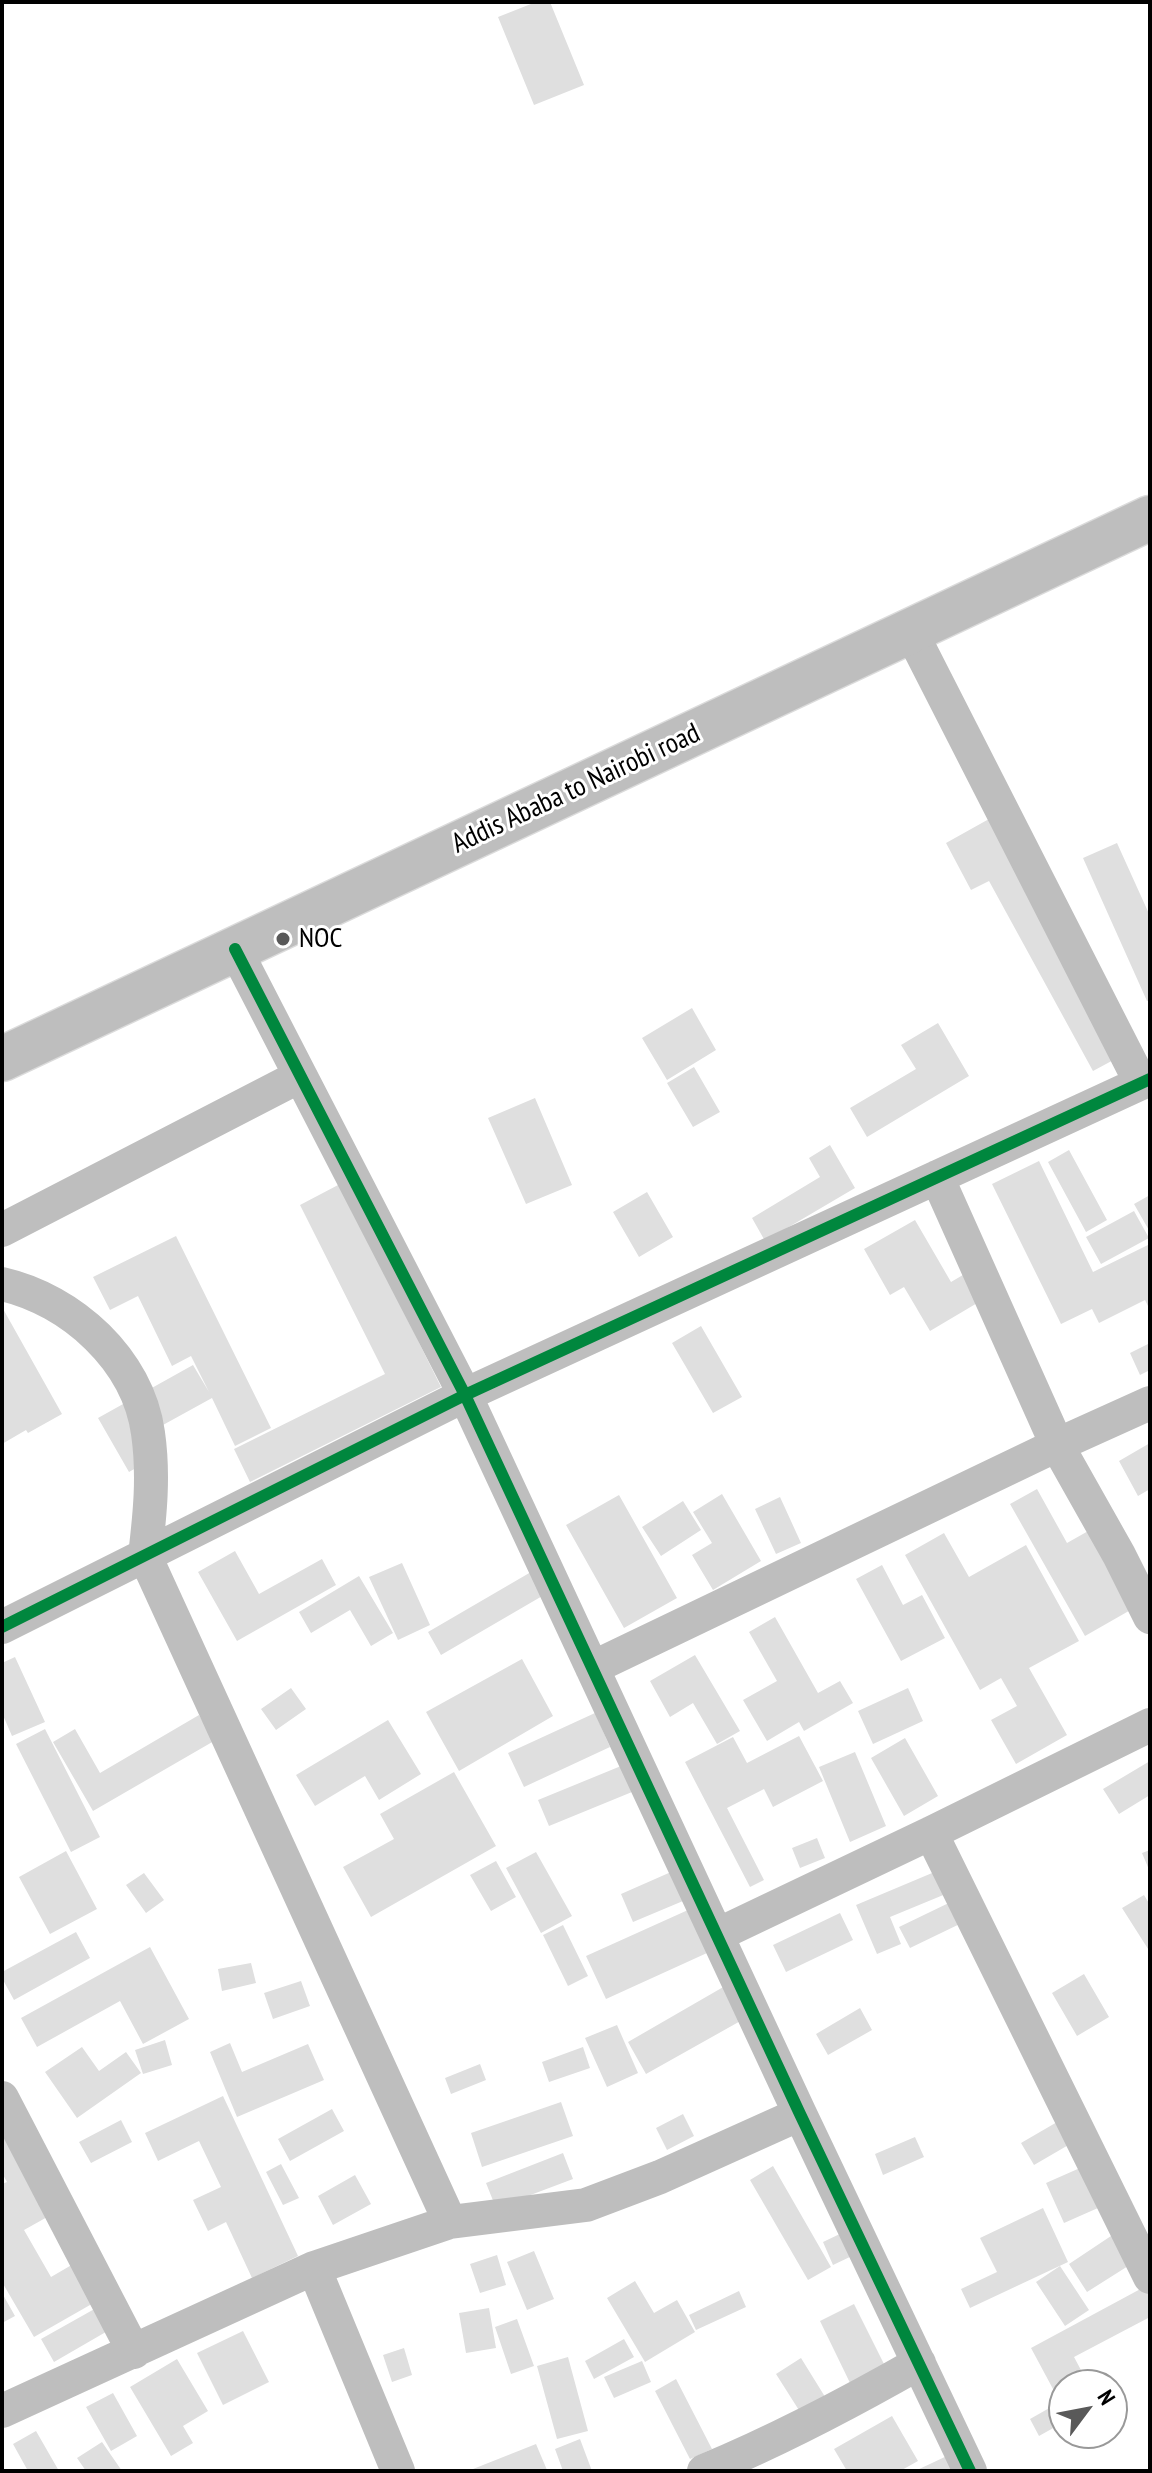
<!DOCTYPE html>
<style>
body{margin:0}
#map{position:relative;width:1152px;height:2473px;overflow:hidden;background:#fff;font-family:"PT Sans Narrow",sans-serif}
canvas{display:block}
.frame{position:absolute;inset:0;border:4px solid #000;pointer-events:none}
.north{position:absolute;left:1048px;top:2369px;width:80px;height:80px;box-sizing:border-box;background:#fff;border:2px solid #999;border-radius:50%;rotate:58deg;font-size:22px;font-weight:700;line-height:32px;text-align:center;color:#000}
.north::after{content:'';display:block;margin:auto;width:28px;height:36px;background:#595959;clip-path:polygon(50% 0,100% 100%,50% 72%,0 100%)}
</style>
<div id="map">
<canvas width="1152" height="2473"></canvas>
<div class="frame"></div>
<div class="north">N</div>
</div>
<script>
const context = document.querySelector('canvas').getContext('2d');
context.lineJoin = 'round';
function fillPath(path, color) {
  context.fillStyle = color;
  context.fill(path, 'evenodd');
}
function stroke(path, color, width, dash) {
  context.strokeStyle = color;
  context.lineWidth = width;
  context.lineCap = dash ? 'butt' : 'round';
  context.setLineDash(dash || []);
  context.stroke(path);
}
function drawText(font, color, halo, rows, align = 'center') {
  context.font = font + ' "PT Sans Narrow",sans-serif';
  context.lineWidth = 6;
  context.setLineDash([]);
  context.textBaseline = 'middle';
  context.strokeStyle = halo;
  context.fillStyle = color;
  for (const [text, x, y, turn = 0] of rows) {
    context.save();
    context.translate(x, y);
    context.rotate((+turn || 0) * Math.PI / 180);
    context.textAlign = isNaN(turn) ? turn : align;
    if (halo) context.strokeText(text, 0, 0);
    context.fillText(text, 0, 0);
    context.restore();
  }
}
fillPath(new Path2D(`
 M536,2H550L584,85L534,105L498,17Z
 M989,819L1119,1057L1093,1071L989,881L971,890L946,843Z
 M1117,843L1150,916V1000L1147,1001L1083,858Z
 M692,1008L716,1050L667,1080L642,1038Z
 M938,1023L969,1076L867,1137L850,1108L916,1069L901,1045Z
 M694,1067L720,1112L693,1127L667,1083Z
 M535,1098L572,1185L526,1204L488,1118Z
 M830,1145L855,1188L765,1241L752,1218L820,1177L809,1158Z
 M1069,1150L1107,1220L1086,1232L1048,1162Z
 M1039,1161L1093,1272L1150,1244V1310L1145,1300L1099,1323L1092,1309L1061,1324L992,1184Z
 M340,1184L441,1387L250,1482L234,1449L385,1374L300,1205Z
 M647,1192L673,1237L639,1257L613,1212Z
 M1150,1195V1232L1134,1204Z
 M1134,1211L1149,1238L1101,1264L1086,1237Z
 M915,1220L951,1282L968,1272L984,1299L930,1331L904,1287L890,1295L864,1249Z
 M176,1236L271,1428L235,1446L212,1398L143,1436L155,1457L129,1472L98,1418L193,1365L209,1392L191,1356L172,1366L138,1296L110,1310L93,1277Z
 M2,1307L62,1414L28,1433L26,1430L2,1444Z
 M701,1326L742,1397L713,1413L672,1343Z
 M1150,1343V1370L1140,1375L1130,1353Z
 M1150,1443V1489L1138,1496L1119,1461Z
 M1037,1489L1067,1543L1090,1530L1134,1608L1085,1636L1010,1504Z
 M722,1494L761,1561L713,1590L692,1555L712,1543L693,1512Z
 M619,1495L677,1598L624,1628L566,1525Z
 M780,1497L801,1543L776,1554L755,1509Z
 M683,1501L701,1530L661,1556L642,1527Z
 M944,1533L969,1577L1026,1545L1079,1641L1029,1668L1067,1735L1016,1764L991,1720L1017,1706L1001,1678L980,1690L905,1555Z
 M235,1551L259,1594L322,1559L336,1585L237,1641L198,1572Z
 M402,1563L430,1625L398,1640L369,1577Z
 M882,1565L903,1605L922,1595L945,1638L901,1661L856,1579Z
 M531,1572L544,1595L441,1655L428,1632Z
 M359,1576L393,1633L371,1646L350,1610L311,1633L299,1612Z
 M775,1617L818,1693L840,1681L853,1703L804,1731L799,1722L767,1741L743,1700L777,1681L749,1632Z
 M695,1655L740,1731L717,1744L693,1703L670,1717L650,1681Z
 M15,1657L45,1722L12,1736L2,1713V1663Z
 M522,1659L553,1716L459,1771L426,1712Z
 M291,1688L306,1709L276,1730L261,1709Z
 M908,1688L923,1721L873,1744L858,1711Z
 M595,1713L610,1747L524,1787L508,1753Z
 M199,1715L214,1741L93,1811L53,1742L75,1729L100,1773Z
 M388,1720L421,1774L379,1800L365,1776L315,1806L296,1775Z
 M45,1729L100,1837L71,1852L16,1744Z
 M799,1736L823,1781L773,1807L764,1789L727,1808L764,1880L750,1887L685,1762L733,1737L747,1763Z
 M905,1738L938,1796L904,1816L871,1758Z
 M855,1752L886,1826L850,1842L819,1767Z
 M1150,1761V1795L1119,1814L1103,1789Z
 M621,1766L632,1792L549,1826L538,1800Z
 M454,1772L496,1846L371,1917L343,1867L394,1839L380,1814Z
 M817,1838L825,1858L800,1868L792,1848Z
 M1150,1850V1872L1142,1853Z
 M66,1851L97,1909L50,1934L19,1877Z
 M536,1852L572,1916L541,1933L506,1868Z
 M496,1861L516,1897L491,1911L470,1875Z
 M944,1868L953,1891L890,1917L901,1944L877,1954L856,1905Z
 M671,1872L683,1901L633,1922L621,1894Z
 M144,1873L164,1900L146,1913L126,1885Z
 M1144,1895L1150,1905V1952L1122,1908Z
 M957,1899L968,1920L910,1948L899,1927Z
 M688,1910L707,1953L606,1999L586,1956Z
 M840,1913L853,1940L786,1972L773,1945Z
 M563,1925L588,1976L568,1986L543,1935Z
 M76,1932L90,1958L14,2000L2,1978V1972Z
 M150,1947L189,2019L143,2044L120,2001L37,2047L21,2018Z
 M251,1963L256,1983L222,1991L218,1969Z
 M1084,1974L1109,2017L1077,2036L1052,1993Z
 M301,1981L310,2006L273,2019L264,1993Z
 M725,1986L744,2019L646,2074L628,2042Z
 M860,2008L872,2030L828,2055L816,2034Z
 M617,2025L638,2073L607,2087L585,2038Z
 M165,2040L172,2065L143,2074L135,2050Z
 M230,2043L242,2072L308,2044L324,2080L237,2117L210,2052Z
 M82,2047L99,2071L126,2052L141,2073L77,2118L45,2072Z
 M583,2047L590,2068L549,2082L542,2062Z
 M480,2064L486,2080L451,2094L445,2078Z
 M223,2096L298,2256L252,2278L226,2222L208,2231L193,2200L221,2187L199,2141L158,2161L145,2133Z
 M561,2102L573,2136L482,2167L471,2133Z
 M332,2109L344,2131L290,2161L278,2139Z
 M683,2114L694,2136L667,2150L656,2128Z
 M1064,2118L1077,2140L1034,2165L1021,2143Z
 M2,2120L58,2211L24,2230L51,2277L75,2263L97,2301L34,2337L2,2282V2184L7,2182L2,2173Z
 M121,2120L132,2142L91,2163L79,2142Z
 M915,2137L924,2157L883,2175L875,2154Z
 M563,2153L573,2179L496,2208L486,2183Z
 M281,2164L299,2198L283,2205L266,2172Z
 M1089,2164L1107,2204L1064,2223L1046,2183Z
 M773,2166L831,2267L808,2280L750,2180Z
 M355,2175L371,2204L333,2225L318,2196Z
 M1043,2208L1068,2262L970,2308L961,2289L997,2272L980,2238Z
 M844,2232L854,2255L833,2265L823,2242Z
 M1117,2232L1136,2261L1087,2292L1069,2264Z
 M534,2251L554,2299L527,2310L507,2262Z
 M497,2255L506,2285L480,2293L470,2264Z
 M1060,2266L1089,2310L1065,2326L1036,2282Z
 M635,2281L654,2313L677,2300L695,2332L645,2362L607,2298Z
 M1146,2286L1150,2294V2317L1074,2357L1089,2385H1064V2422L1039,2436L1030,2419L1060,2402L1031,2348Z
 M739,2291L746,2307L696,2330L689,2315Z
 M2,2293L15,2316L2,2323Z
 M854,2304L886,2368L851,2385L820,2321Z
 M98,2307L111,2329L54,2362L41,2339Z
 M489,2308L496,2348L466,2353L459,2313Z
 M517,2319L534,2366L511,2374L495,2327Z
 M243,2331L269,2382L223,2405L197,2353Z
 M624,2339L634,2357L594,2379L585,2361Z
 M404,2348L412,2375L392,2382L383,2355Z
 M568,2357L588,2431L557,2439L537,2366Z
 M801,2358L827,2400L802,2415L776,2374Z
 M177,2359L208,2411L183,2426L193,2443L171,2456L130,2387Z
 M642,2361L651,2382L614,2398L604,2377Z
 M676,2379L712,2449L690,2459L655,2391Z
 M113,2393L137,2436L111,2451L86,2407Z
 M892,2416L918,2461L900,2471H847L834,2449Z
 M36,2431L59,2471H28L13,2444Z
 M580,2439L592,2471H563L555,2449Z
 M102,2442L122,2471H86L77,2458Z
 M536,2444L547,2470L468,2471Z
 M949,2455L957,2471H915Z`), '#dfdfdf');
const highway = new Path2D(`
 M2,1059L1150,518`);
stroke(highway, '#dbdbdb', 47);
stroke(new Path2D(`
 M911,632L1141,1083
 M235,949L465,1395L800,2114L970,2471
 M937,1177L1057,1445L1119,1555L1150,1617
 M2,1230L300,1076
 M2,1284C72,1300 138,1360 148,1433C154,1475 150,1514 145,1556L450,2222
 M2,1627L465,1395L1150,1079
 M592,1668L1057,1445L1150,1403
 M931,1833L1150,2277
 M717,1935L931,1833L1150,1725
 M2,2098L134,2352
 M314,2268L398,2471
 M2,2411L314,2268L450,2222L586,2205L660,2177L800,2114
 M704,2471C779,2440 849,2403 919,2363`), '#bebebe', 34);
stroke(highway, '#bebebe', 44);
stroke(new Path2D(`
 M235,949L465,1395L800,2114L970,2471
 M2,1627L465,1395L1150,1079`), '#00873e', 12);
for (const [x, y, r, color] of [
 [283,939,8,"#595959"]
]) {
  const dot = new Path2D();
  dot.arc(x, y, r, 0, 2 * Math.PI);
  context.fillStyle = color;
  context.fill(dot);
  stroke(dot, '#fff', 3);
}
drawText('28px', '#000', '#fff', [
 ["Addis Ababa to Nairobi road",576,789,-25]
]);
drawText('28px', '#000', '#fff', [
 ["NOC",299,939]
], 'left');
</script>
